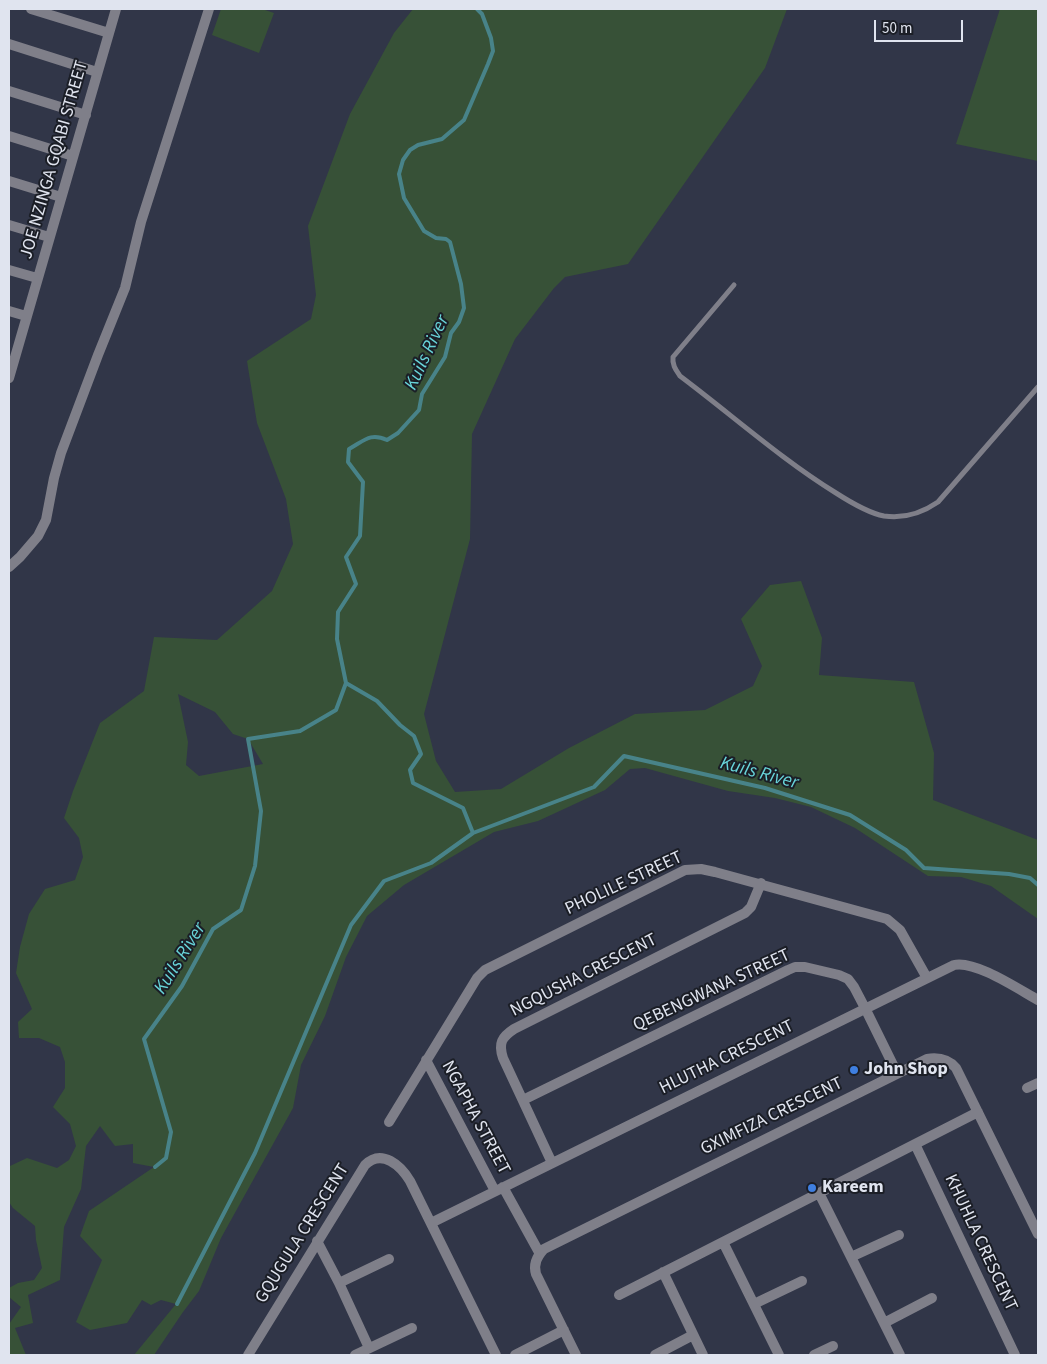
<!DOCTYPE html>
<style>
body{margin:0}
#map{position:relative;width:1047px;height:1364px;overflow:hidden;background:#313648;font-family:"Source Sans 3",sans-serif}
canvas{display:block}
.frame{position:absolute;inset:0;border:10px solid #e0e4ef;pointer-events:none}
.scale{position:absolute;left:874px;top:20px;width:89px;height:22px;box-sizing:border-box;border:2px solid #e0e4ef;border-top:0;padding-left:6px;font-size:15px;line-height:18px;white-space:nowrap;color:#e0e4ef;-webkit-text-stroke:4px #1b1e26;paint-order:stroke}
</style>
<div id="map">
<canvas width="1047" height="1364"></canvas>
<div class="frame"></div>
<div class="scale">50 m</div>
</div>
<script>
const context = document.querySelector('canvas').getContext('2d');
context.lineJoin = 'round';
function fillPath(path, color) {
  context.fillStyle = color;
  context.fill(path, 'evenodd');
}
function stroke(path, color, width, dash) {
  context.strokeStyle = color;
  context.lineWidth = width;
  context.lineCap = dash ? 'butt' : 'round';
  context.setLineDash(dash || []);
  context.stroke(path);
}
function drawText(font, color, halo, rows, align = 'center') {
  context.font = font + ' "Source Sans 3",sans-serif';
  context.lineWidth = 4;
  context.setLineDash([]);
  context.textBaseline = 'middle';
  context.strokeStyle = halo;
  context.fillStyle = color;
  for (const [text, x, y, turn = 0] of rows) {
    context.save();
    context.translate(x, y);
    context.rotate((+turn || 0) * Math.PI / 180);
    context.textAlign = isNaN(turn) ? turn : align;
    if (halo) context.strokeText(text, 0, 0);
    context.fillText(text, 0, 0);
    context.restore();
  }
}
fillPath(new Path2D(`
 M221,9H262L274,13L259,53L212,35Z
 M413,9H787L765,68L628,264L565,277L554,288L515,339L472,434L470,539L424,714L436,761L455,792L501,789L569,748L635,714L705,710L753,686L762,666L741,619L770,585L801,581L822,638L819,675L914,682L934,753L933,800L1038,840V919L991,886L961,877L928,876L855,828L811,807L775,798L728,791L645,768L630,769L605,790L538,821L494,832L404,885L367,916L346,957L325,1016L301,1065L293,1108L221,1238L199,1291L183,1312L154,1355H134L176,1304L161,1300L151,1305L142,1300L127,1323L90,1330L76,1322L102,1260L80,1236L89,1211L154,1167L133,1163V1144L115,1146L100,1126L86,1146L81,1189L64,1227L60,1280L28,1295L33,1323L15,1328L26,1355H9V1324L21,1307L9,1297V1288L18,1283L34,1280L42,1268L36,1240L35,1226L13,1208L9,1202V1169L10,1166L27,1158L57,1168L69,1160L76,1146L70,1124L53,1107L65,1088V1062L60,1047L39,1038H19L18,1022L32,1009L16,973L20,947L29,914L45,889L75,880L83,857L79,838L64,818L73,791L100,723L144,691L154,637L217,640L272,591L293,544L286,499L257,423L247,361L311,319L316,295L308,226L350,114L394,33ZM178,694L215,712L233,734L248,739L263,764L199,776L186,765L188,742Z
 M1000,9H1038V161L956,144Z`), '#375137');
stroke(new Path2D(`
 M346,683L377,701L400,725L414,736L421,754L410,770L413,783L463,808L473,833
 M155,1167L166,1158L171,1132L144,1039L182,986L213,929L241,910L255,866L261,811L248,739L300,731L336,710L346,683L337,639L338,612L356,584L346,557L360,536L363,482L348,462L349,449C364,441 370,432 387,440L398,433L419,410L422,394L445,357L451,333L459,322L464,308L461,284L450,242L446,239L436,238L424,231L404,198L399,174L403,160L410,150L418,145L442,139L464,120L488,64L493,51L491,38L482,14L477,9
 M177,1304L255,1153L351,925L384,881L431,863L473,833L594,787L624,756L765,788L850,815L906,850L924,868L1009,874L1030,878L1038,885`), '#488389', 4);
stroke(new Path2D(`
 M734,285L673,357C672,365 676,370 680,376C732,415 781,459 836,493C850,502 868,513 884,516C904,519 922,513 938,502L1038,387`), '#7f7f89', 5);
stroke(new Path2D(`
 M31,9L109,33
 M9,44L97,72
 M9,91L86,115
 M9,136L73,156
 M9,181L61,197
 M9,225L49,237
 M9,270L37,278
 M9,311L26,316
 M9,378L116,9
 M9,567L20,557L38,536L46,520L54,478L61,453L98,355L125,288L141,222L209,9
 M426,1060L495,1191
 M1027,1088L1038,1083
 M523,1100L788,970L795,967H805L839,975L848,979L854,987L865,1008L897,1073
 M389,1122L477,978L485,970L685,870L701,869L715,872L887,919L900,930L927,978
 M915,1144L1015,1355
 M552,1163L503,1058C498,1043 502,1037 514,1029L745,913L751,907L761,883
 M503,1187L540,1254
 M819,1193L900,1355
 M431,1223L954,965C975,960 1018,989 1038,1000
 M317,1241L339,1283L369,1348
 M723,1242L779,1355
 M851,1257L899,1235
 M663,1272L703,1355
 M339,1283L389,1259
 M619,1295L978,1112
 M754,1304L802,1281
 M884,1323L932,1298
 M248,1355L365,1165C382,1148 401,1166 410,1181L496,1355
 M355,1355L412,1328
 M515,1355L564,1330
 M576,1355L536,1274C533,1264 537,1256 544,1249L927,1059C939,1057 948,1059 956,1068L1038,1234
 M655,1355L693,1335
 M814,1355L833,1346`), '#7f7f89', 10);
for (const [x, y, r, color] of [
 [854,1070,5,"#3f7fe0"],
 [812,1188,5,"#3f7fe0"]
]) {
  const dot = new Path2D();
  dot.arc(x, y, r, 0, 2 * Math.PI);
  context.fillStyle = color;
  context.fill(dot);
  stroke(dot, '#1b1e26', 2);
}
drawText('18px', '#e0e4ef', '#1b1e26', [
 ["JOE NZINGA GQABI STREET",55,160,-74],
 ["PHOLILE STREET",624,884,-25],
 ["NGQUSHA CRESCENT",584,976,-27],
 ["QEBENGWANA STREET",712,991,-25],
 ["HLUTHA CRESCENT",727,1058,-26],
 ["GXIMFIZA CRESCENT",772,1117,-26],
 ["NGAPHA STREET",475,1118,62],
 ["GQUGULA CRESCENT",303,1234,-58],
 ["KHUHLA CRESCENT",980,1243,65]
]);
drawText('bold 18px', '#e0e4ef', '#1b1e26', [
 ["John Shop",864,1070],
 ["Kareem",822,1188]
], 'left');
drawText('italic 19px', '#68d4d9', '#1b1e26', [
 ["Kuils River",428,353,-65],
 ["Kuils River",759,774,15],
 ["Kuils River",181,959,-58]
]);
</script>
